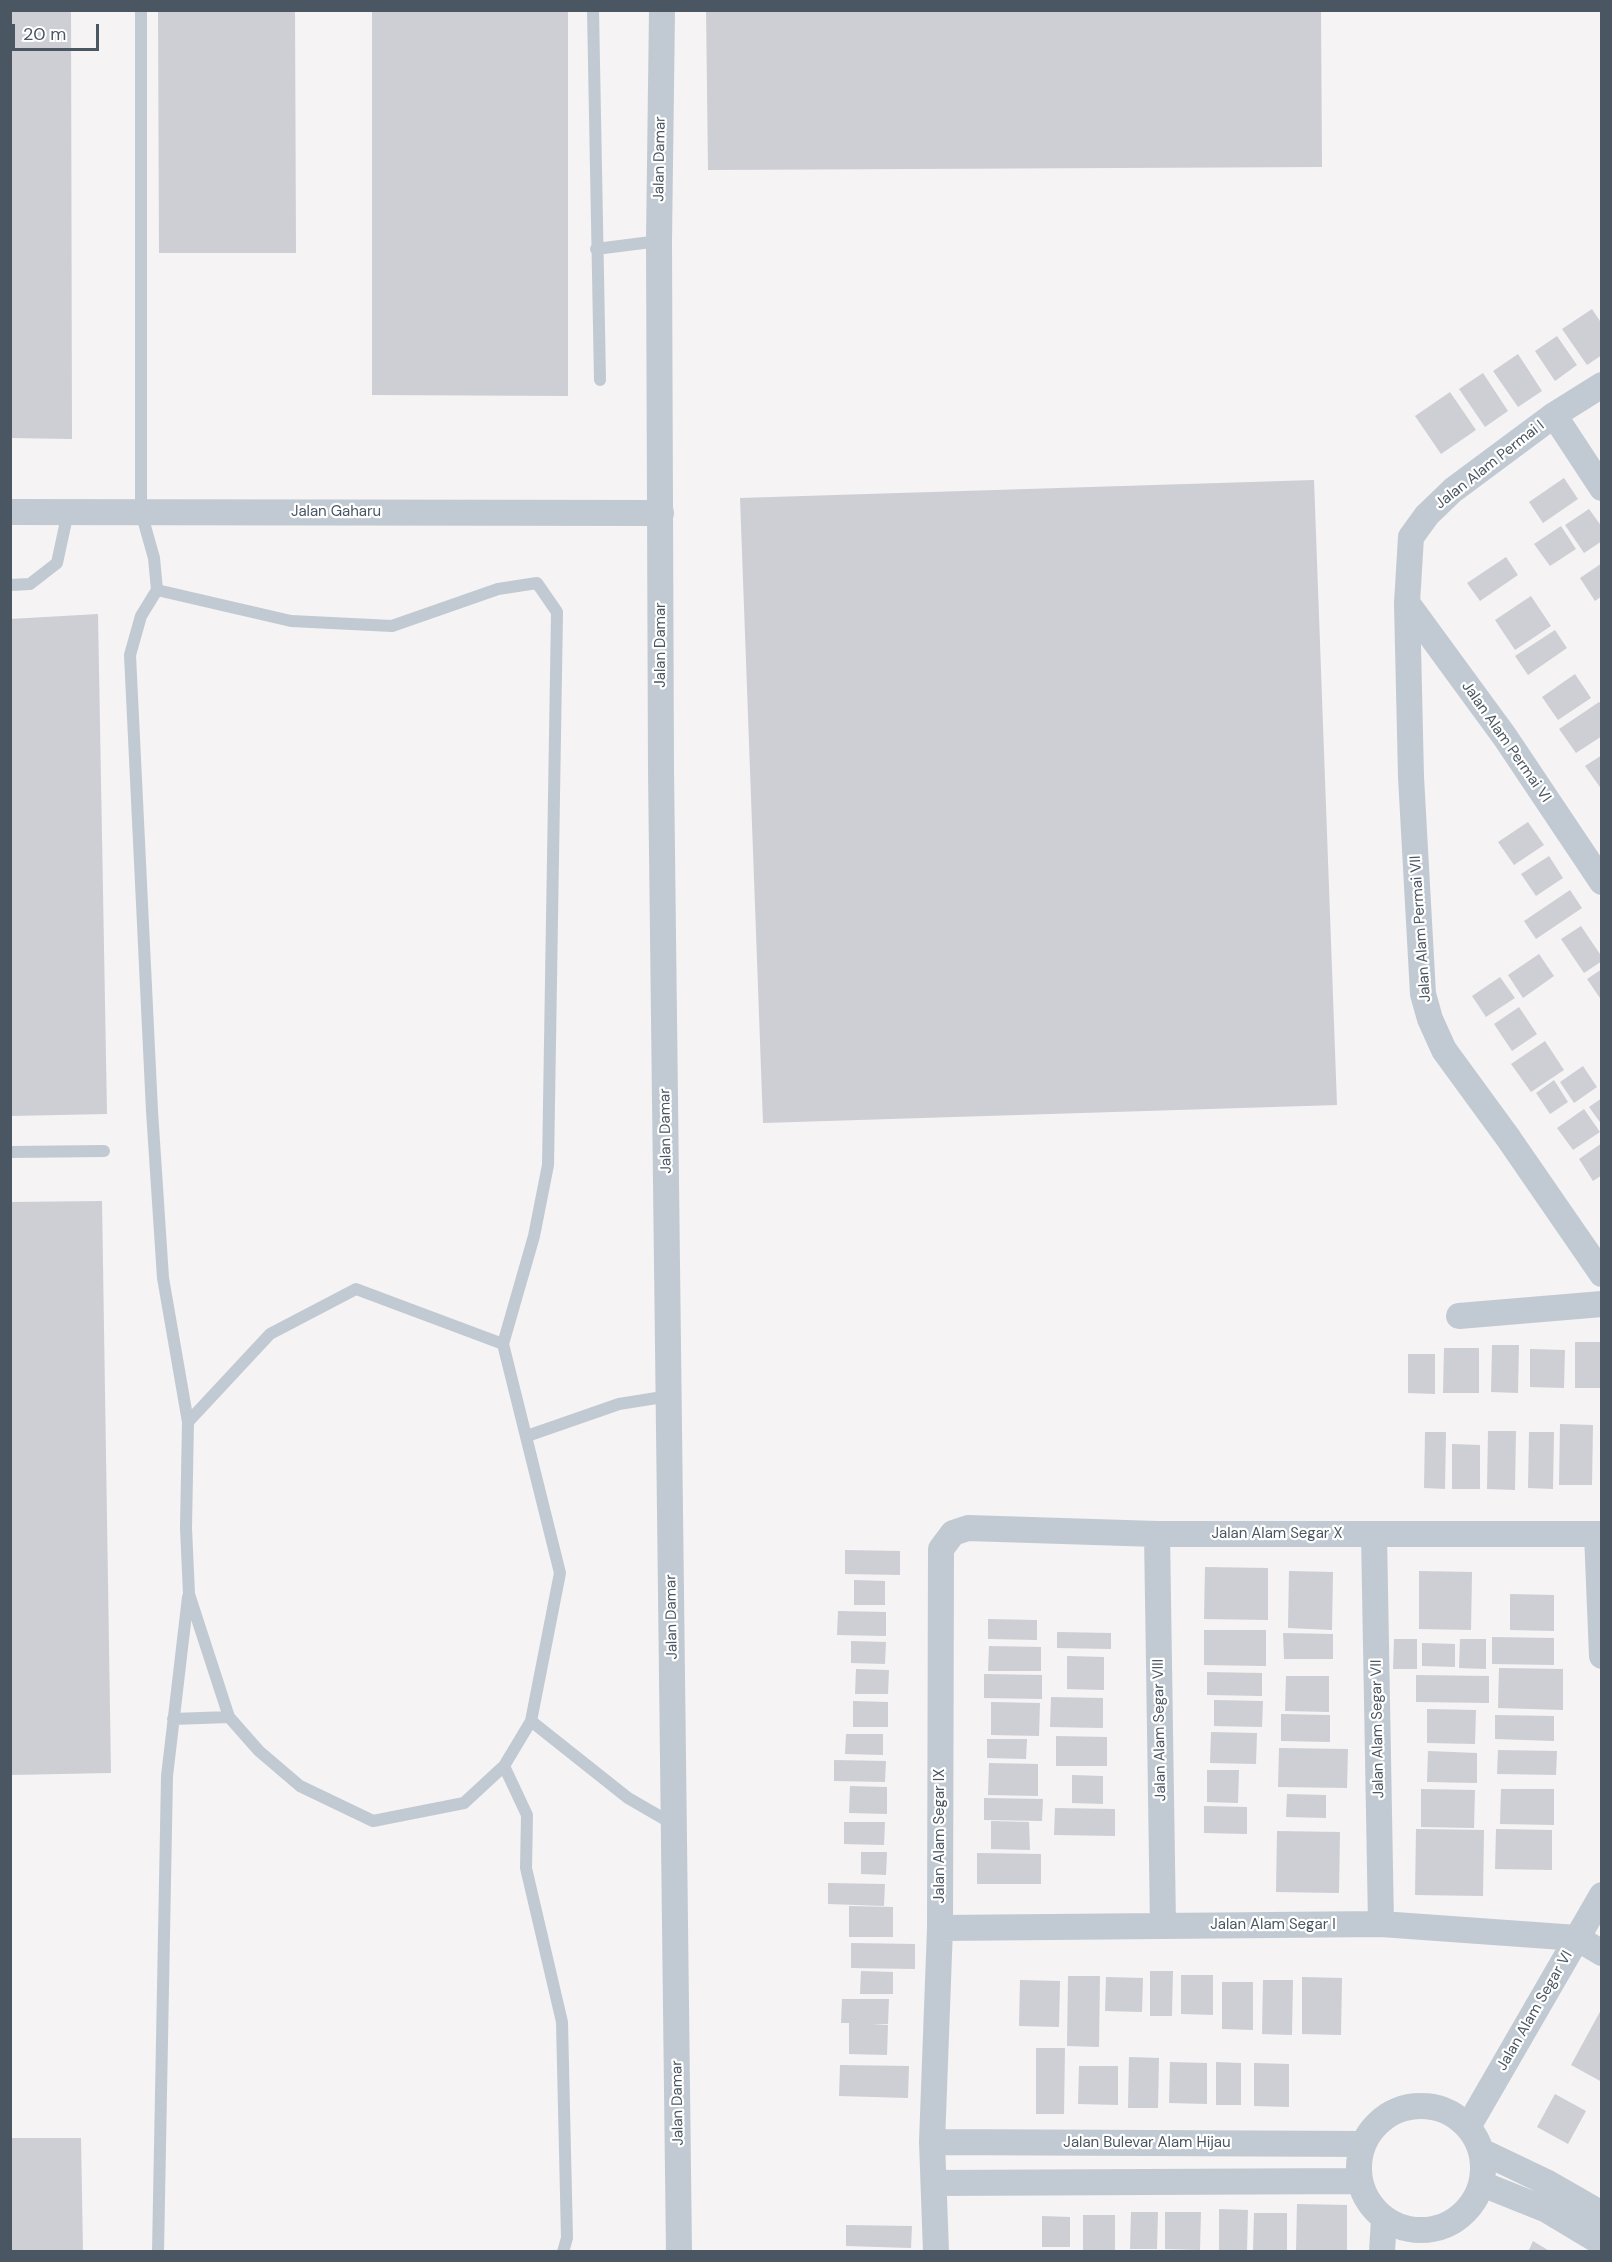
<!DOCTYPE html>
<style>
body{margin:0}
#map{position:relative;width:1612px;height:2262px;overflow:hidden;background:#f5f3f3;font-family:"DM Sans",sans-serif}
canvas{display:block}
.frame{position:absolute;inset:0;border:12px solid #4a5661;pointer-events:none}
.scale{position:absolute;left:12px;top:24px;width:87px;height:27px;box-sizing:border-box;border:3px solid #4a5661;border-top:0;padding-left:8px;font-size:18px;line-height:21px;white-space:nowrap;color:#4a5661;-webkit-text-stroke:4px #fff;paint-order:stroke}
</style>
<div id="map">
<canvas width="1612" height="2262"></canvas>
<div class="frame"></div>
<div class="scale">20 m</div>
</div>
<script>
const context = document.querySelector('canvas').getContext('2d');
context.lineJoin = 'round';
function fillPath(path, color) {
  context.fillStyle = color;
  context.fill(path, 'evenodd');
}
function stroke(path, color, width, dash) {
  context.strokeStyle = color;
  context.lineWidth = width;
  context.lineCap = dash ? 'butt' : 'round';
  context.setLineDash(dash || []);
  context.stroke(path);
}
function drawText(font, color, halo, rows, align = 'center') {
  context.font = font + ' "DM Sans",sans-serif';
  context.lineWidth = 4.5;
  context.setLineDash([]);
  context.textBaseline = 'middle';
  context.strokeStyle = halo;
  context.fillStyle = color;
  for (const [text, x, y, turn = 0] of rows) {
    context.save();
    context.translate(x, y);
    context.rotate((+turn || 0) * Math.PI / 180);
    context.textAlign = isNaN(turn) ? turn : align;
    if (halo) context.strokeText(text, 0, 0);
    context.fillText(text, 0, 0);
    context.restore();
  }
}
fillPath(new Path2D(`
 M10,10H71L72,439L10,438Z
 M158,10H295L296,253H159Z
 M372,10H568V396L372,395Z
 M706,10H1321L1322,167L708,170Z
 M1592,309L1602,324V355L1587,365L1562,329Z
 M1557,336L1577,365L1555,381L1535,351Z
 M1518,354L1542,391L1518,407L1493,371Z
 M1483,373L1508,411L1485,427L1459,389Z
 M1450,392L1476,430L1441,454L1415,416Z
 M1564,478L1578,499L1543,523L1529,502Z
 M1314,480L1337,1105L763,1123L740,498Z
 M1589,509L1602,527V541L1584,553L1565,525Z
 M1561,526L1576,549L1550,566L1534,544Z
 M1506,557L1518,575L1480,601L1467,583Z
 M1602,563V596L1595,601L1580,578Z
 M1531,596L1551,626L1515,650L1495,620Z
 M98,614L107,1114L10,1116V619Z
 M1555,630L1567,648L1528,675L1515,656Z
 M1575,674L1591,698L1558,720L1542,697Z
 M1599,702L1602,705V736L1576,753L1559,729Z
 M1602,755V790L1585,766Z
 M1528,822L1544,845L1514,865L1498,842Z
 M1549,856L1563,878L1536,896L1521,874Z
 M1570,890L1582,908L1536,939L1524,921Z
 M1581,926L1602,957V961L1584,973L1561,939Z
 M1539,954L1554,976L1523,998L1508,975Z
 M1602,969V1001L1587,979Z
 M1500,977L1515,998L1486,1017L1472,996Z
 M1519,1007L1537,1034L1512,1051L1494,1024Z
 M1545,1041L1564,1070L1531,1092L1511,1064Z
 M1583,1066L1597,1087L1574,1103L1560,1082Z
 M1554,1080L1568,1102L1550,1114L1536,1093Z
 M1602,1098V1125L1589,1107Z
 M1584,1109L1600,1132L1573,1150L1557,1128Z
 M1602,1143V1175L1593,1181L1579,1159Z
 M102,1201L111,1773L10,1775V1202Z
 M1575,1342H1602V1388H1575Z
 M1492,1345H1519L1518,1393L1491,1392Z
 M1444,1348H1479V1393H1443Z
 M1530,1349L1565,1350L1564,1388L1530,1387Z
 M1408,1354H1435V1394L1408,1393Z
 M1560,1424L1593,1425L1592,1485H1559Z
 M1488,1431H1516L1515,1490L1487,1489Z
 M1425,1432H1446L1445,1489L1424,1488Z
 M1529,1432H1554L1553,1489L1528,1488Z
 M1452,1444L1480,1445V1489H1452Z
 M845,1550L900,1551V1575L845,1574Z
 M1205,1567L1268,1568V1620L1204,1619Z
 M1289,1571L1333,1572L1332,1630L1288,1628Z
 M1419,1571L1472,1572L1471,1630L1419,1629Z
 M854,1580L885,1581V1605H854Z
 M1510,1594L1554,1595V1631L1510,1630Z
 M838,1611L886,1612V1636L837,1635Z
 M988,1619L1037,1620V1640L988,1639Z
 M1204,1630H1266V1666L1204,1665Z
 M1057,1632L1111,1633V1649L1057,1648Z
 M1283,1633L1333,1634V1659H1284Z
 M1492,1637L1554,1638V1665L1492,1664Z
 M1394,1639H1417V1669H1393Z
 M1460,1639H1486V1669L1459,1668Z
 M851,1641L886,1642L885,1664L851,1663Z
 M1422,1643L1455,1644V1667L1422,1666Z
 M989,1646L1041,1647V1671H988Z
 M1067,1656L1104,1657V1690L1067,1689Z
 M1499,1668L1563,1669V1710L1498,1708Z
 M856,1669L889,1670L888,1694H855Z
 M1207,1672L1262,1673V1696L1207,1695Z
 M984,1674L1042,1675V1699L984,1698Z
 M1416,1675L1489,1676V1703L1416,1702Z
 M1286,1676H1329V1712L1285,1711Z
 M1051,1697L1103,1698V1728L1050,1727Z
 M1214,1700L1263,1701L1262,1727L1214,1726Z
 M853,1701L888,1702V1727H853Z
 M991,1702L1040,1703L1039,1736L991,1735Z
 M1427,1709L1476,1710L1475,1744L1427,1743Z
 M1281,1714L1330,1715V1742L1281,1741Z
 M1495,1715L1554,1716V1741L1495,1739Z
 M1211,1732L1257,1733L1256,1764L1210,1763Z
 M846,1734H883V1755L845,1754Z
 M1056,1736L1107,1737V1766H1056Z
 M987,1739H1027L1026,1759L987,1758Z
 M1279,1748L1348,1749L1347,1788L1278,1787Z
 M1498,1750L1557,1751L1556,1775L1497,1774Z
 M1428,1751L1477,1753V1783L1427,1782Z
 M834,1760L886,1761L885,1782L834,1781Z
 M989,1763L1038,1764V1796L988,1795Z
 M1207,1770H1239L1238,1803L1207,1802Z
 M1072,1775L1103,1776V1804L1072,1803Z
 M850,1786L887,1787V1814L849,1813Z
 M1421,1789L1475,1790L1474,1828L1421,1827Z
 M1501,1789H1554V1825L1500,1824Z
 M1287,1794L1326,1795V1818L1286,1817Z
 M984,1798L1043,1799L1042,1821L984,1820Z
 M1204,1806L1247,1807V1834L1204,1833Z
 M1055,1808L1115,1809V1836L1054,1835Z
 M991,1821L1029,1822L1030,1850L991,1849Z
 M844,1822H885L884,1845L844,1844Z
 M1416,1829L1484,1830L1483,1896L1415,1895Z
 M1496,1829L1552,1830V1870L1495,1869Z
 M1277,1831L1340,1832L1339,1893L1276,1892Z
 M861,1852H887L886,1875L861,1874Z
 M977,1853L1041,1854V1884H977Z
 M828,1883L885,1884L884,1906L828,1904Z
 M849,1906L893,1907V1937H849Z
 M851,1943L915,1944V1969L851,1968Z
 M861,1971L893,1972V1994H860Z
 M1150,1971H1173L1172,2016H1150Z
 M1181,1975H1213V2015L1181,2014Z
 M1068,1976H1100L1099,2047L1067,2046Z
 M1106,1977L1143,1978L1142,2012L1105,2011Z
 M1302,1977L1342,1978L1341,2035L1302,2034Z
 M1020,1980L1060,1981L1059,2027L1019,2026Z
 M1263,1980H1293L1292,2035L1262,2034Z
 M1222,1982H1253V2030L1222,2029Z
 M842,1999H889L888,2024H872L888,2025L887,2055L849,2054V2023H841Z
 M1602,2008V2082L1571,2065Z
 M1036,2048H1065L1064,2114H1036Z
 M1129,2057L1159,2058L1158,2108H1128Z
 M1170,2062L1207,2063V2104L1169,2103Z
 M1216,2062L1241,2063V2105H1216Z
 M1254,2063L1289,2064V2107L1254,2106Z
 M840,2065L909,2066L908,2098L839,2096Z
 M1079,2066H1118V2105L1078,2104Z
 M1555,2094L1586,2111L1568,2144L1537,2127Z
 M10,2138H81L83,2252H10Z
 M1297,2204L1347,2205V2252H1296Z
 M1219,2209L1248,2210L1247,2252H1219Z
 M1131,2212H1158L1157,2249H1130Z
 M1165,2212H1201L1200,2250L1165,2249Z
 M1254,2213H1287V2250H1253Z
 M1083,2215H1115V2251H1083Z
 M1042,2216L1070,2217V2247H1042Z
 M846,2225L912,2226L911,2248L846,2246Z
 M1533,2241L1551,2252H1528Z`), '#cdcfd5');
stroke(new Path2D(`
 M141,10V512L154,558L157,590L291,621L392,626L498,589L537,583L557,612L548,1165L534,1236L503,1344
 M593,10L600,380
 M596,249L659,241
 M10,585L30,584L57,563L68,512
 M157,590L141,616L130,655L152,1111L163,1278L188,1422
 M10,1152L104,1151
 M356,1289L503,1344L560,1573L531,1721L504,1766L464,1803L373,1821L300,1786L259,1751L229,1717L189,1594L186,1528L188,1422L270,1334Z
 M527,1436L619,1404L669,1396
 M173,1719L229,1717
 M531,1721L628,1798L673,1824
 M504,1766L527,1815L526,1868L562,2022L567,2238L563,2252
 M158,2252L167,1776L188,1597`), '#c1cad2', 12);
stroke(new Path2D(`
 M662,10L659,241L661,770L679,2252
 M1602,385L1554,415L1453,490L1427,515L1411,537L1407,603L1411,777L1423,994L1430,1019L1444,1050L1509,1139L1602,1274
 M1554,415L1602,488
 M10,512L661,513
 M1407,603L1505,737L1602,882
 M1459,1316L1602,1304
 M1157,1534L1163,1926
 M1374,1534L1381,1924
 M1597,1534L1602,1656
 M940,1928L1381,1924L1577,1938L1602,1953
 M1359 2168a62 62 0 1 1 124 0a62 62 0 1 1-124 0Z
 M1468,2127L1602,1895
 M932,2142L1363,2144
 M1481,2151L1548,2183L1602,2214
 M934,2183L1359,2181
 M1482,2184L1547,2210L1602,2243
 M936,2252L932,2142L940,1928L941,1549L953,1533L968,1528L1157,1534H1602
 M1382,2252L1384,2219`), '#c1cad2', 26);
drawText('15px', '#4a5661', '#fff', [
 ["Jalan Damar",660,159,-89],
 ["Jalan Alam Permai I",1490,465,-38],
 ["Jalan Gaharu",336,512],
 ["Jalan Damar",661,645,-90],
 ["Jalan Alam Permai VI",1506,742,55],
 ["Jalan Alam Permai VII",1421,929,-94],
 ["Jalan Damar",666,1131,-91],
 ["Jalan Alam Segar X",1277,1534],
 ["Jalan Damar",672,1617,-91],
 ["Jalan Alam Segar VII",1378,1729,-91],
 ["Jalan Alam Segar VIII",1160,1730,-91],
 ["Jalan Alam Segar IX",940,1836,-90],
 ["Jalan Alam Segar I",1273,1925],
 ["Jalan Alam Segar VI",1535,2011,-60],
 ["Jalan Damar",678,2103,-91],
 ["Jalan Bulevar Alam Hijau",1147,2143]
]);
</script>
